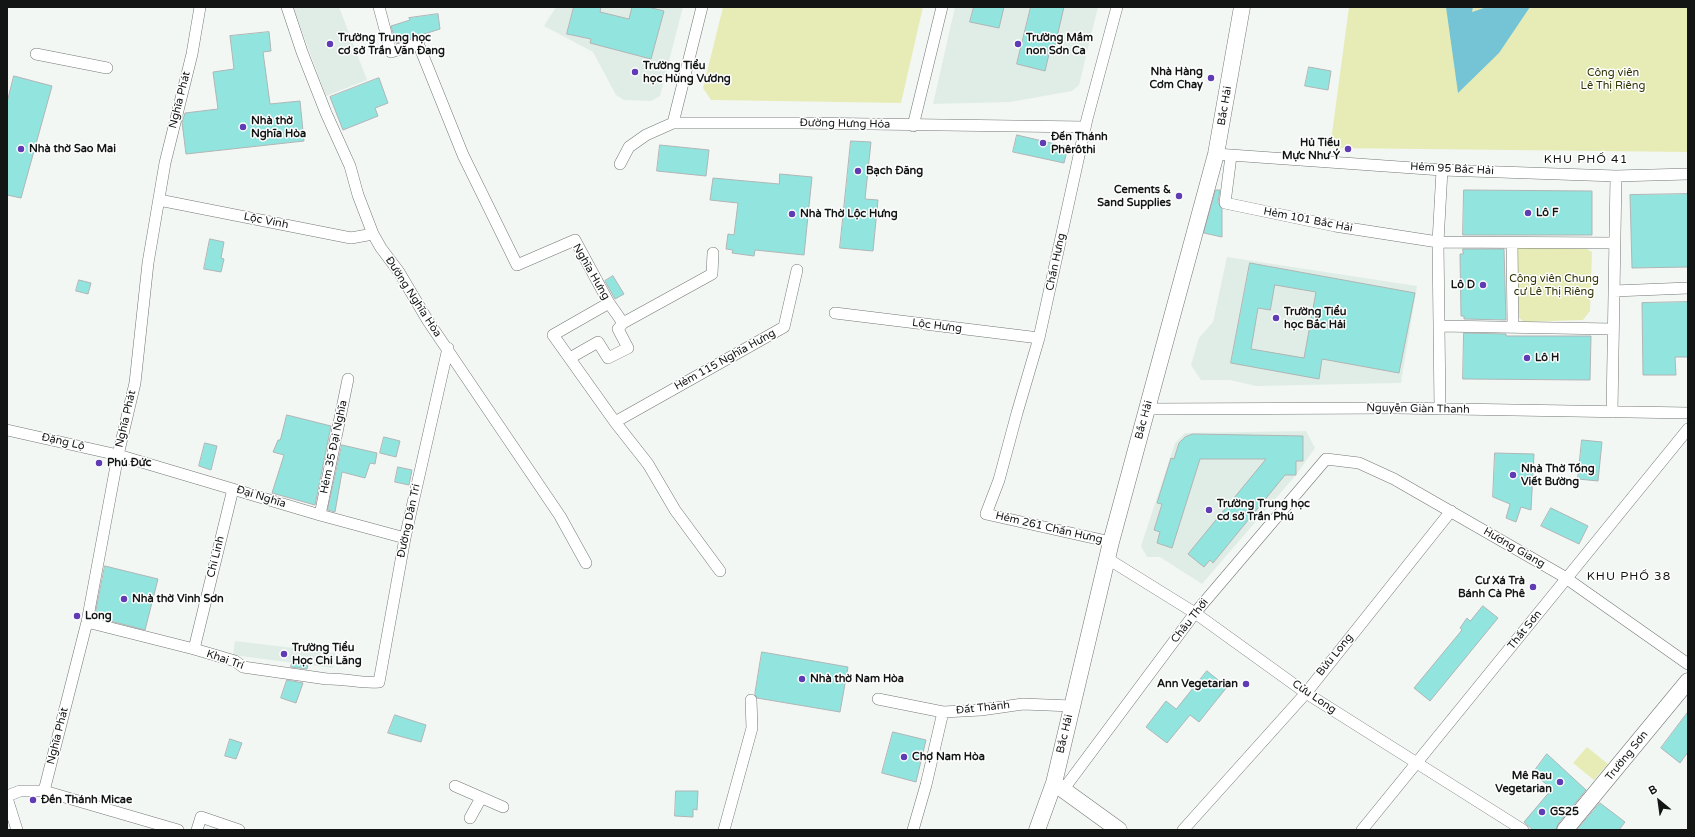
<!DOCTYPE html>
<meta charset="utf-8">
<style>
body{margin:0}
#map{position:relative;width:1695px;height:837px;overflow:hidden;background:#f2f7f4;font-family:"Varela Round",sans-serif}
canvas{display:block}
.frame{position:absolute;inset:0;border:8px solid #131514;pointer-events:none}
.north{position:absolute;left:1639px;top:781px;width:40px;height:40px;-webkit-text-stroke:3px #fff;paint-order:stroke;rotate:331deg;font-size:11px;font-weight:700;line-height:16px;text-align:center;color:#131514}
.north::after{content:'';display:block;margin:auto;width:14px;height:18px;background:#131514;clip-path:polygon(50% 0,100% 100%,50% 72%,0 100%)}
</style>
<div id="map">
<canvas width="1695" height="837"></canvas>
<div class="frame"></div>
<div class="north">B</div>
</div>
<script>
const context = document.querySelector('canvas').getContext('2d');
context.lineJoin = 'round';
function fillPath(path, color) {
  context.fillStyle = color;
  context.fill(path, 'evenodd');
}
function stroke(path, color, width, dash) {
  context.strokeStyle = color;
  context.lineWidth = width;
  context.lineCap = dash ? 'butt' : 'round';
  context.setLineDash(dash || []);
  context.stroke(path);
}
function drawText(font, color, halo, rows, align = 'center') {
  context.font = font + ' "Varela Round",sans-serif';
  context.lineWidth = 3;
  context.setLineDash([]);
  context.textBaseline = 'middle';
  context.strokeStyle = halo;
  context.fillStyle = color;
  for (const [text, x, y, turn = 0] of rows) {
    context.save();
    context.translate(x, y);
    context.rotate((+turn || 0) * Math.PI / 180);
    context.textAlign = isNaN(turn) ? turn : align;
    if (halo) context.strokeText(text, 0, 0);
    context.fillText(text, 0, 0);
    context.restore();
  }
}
fillPath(new Path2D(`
 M293,7H339L367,80L326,96Z
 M556,7H683L660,96L651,101L624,100L616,95L593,52L544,26Z
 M955,7H1098L1079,85L1072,91L1010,102L933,104Z
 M1227,257L1417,286L1401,383L1256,386L1230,380H1201L1191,365L1199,338L1213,322Z
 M1306,431L1315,448L1296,475L1202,584L1160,557H1147L1141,546L1172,452L1175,443L1185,433Z
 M235,641L335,653L333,668L233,655Z`), '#e0ede6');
fillPath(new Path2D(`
 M723,7H923L901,103L711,100L703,88Z
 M1349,7H1688V152L1330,148Z
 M1523,245L1582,246L1592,252L1590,311L1583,320L1524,322L1518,317V248Z
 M1587,747L1608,764L1594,780L1573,763Z`), '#e7ecb7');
fillPath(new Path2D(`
 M1446,7H1473L1472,12L1487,7H1530L1499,53L1458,93Z`), '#75c4d6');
const building = new Path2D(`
 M574,7H601L600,12L629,19L632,7H648L664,11L651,59L590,43L591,39L567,34Z
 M974,7H1004L999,28L970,22Z
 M1031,7H1064L1053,54H1049L1045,71L1017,64Z
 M438,14L440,29L396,43L391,26L410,20L409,18Z
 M269,32L271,51L263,52L270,104L300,101L304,141L186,154L182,122L185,113L218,109L213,72L234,69L230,36Z
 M1309,67L1331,71L1328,90L1305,86Z
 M14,76L52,86L21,198L7,195V103Z
 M379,78L388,103L375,108L378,116L343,130L330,97Z
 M1017,135L1068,147L1064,163L1013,152Z
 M851,141L871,142L865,199L878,200L873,251L840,248Z
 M660,145L709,150L706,176L657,171Z
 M780,174L812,177L804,255L755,250L754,256L732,253L733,250L726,249L728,234L734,235L738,203L710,200L713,178L779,184Z
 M1216,190H1220L1218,202L1222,209V237L1204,233Z
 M1464,190L1592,191V235H1463Z
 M1688,194V267L1632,268L1630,195Z
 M210,239L224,242L221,258L224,259L221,272L204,269Z
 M1463,249H1504L1506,320L1464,319V316H1461L1460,254H1463Z
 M1250,263L1415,293L1399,373L1322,359L1319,379L1231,363ZM1275,285L1316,292L1304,358L1251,349L1258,308L1270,310Z
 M613,276L624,294L615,299L605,281Z
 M79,280L91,283L88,294L76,291Z
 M1688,302V357H1675L1676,375H1643L1642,303Z
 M1464,333L1506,334V336H1591L1590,380L1463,379Z
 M287,415L331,426L315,505L272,493L284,455L273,452L278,440H280Z
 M1193,434L1303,436V461H1296V475H1285L1213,563L1210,560L1204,567L1188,554L1266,459H1200L1172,548L1157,543L1160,532L1154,530L1162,504L1157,503L1171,458L1174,459L1179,443L1185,437Z
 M384,437L400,441L396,457L380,453Z
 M1582,440L1602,442L1598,481L1578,479Z
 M205,443L217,446L211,470L199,466Z
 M342,445L377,453L375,464L370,463L365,478L342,472L335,512L328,510Z
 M1495,453L1534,454L1531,510L1521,507L1516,522L1506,518L1510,504L1493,497Z
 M398,467L412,470L409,485L395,482Z
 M1551,508L1588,526L1579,544L1541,526Z
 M105,566L158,579L145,630L95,617Z
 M1483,606L1498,618L1430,701L1414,688L1462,630L1460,628L1467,618L1470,621Z
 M762,652L848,667L840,712L757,698L755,694Z
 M292,663L308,665L307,669L291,667Z
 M1207,671L1227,687L1199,722L1190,715L1167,743L1146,727L1166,701L1176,709Z
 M287,680L303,683L296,703L281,698Z
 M1688,712V752L1680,763L1661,748Z
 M395,715L426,725L421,742L388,733Z
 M893,732L926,740L916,782L882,773Z
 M230,739L242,743L236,759L225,756Z
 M1547,754L1586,790L1558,824L1556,830H1533L1524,822L1552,789L1533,773Z
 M676,791H698L697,810L693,809V817L675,816Z
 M1600,803L1625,822L1619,830H1577Z`);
fillPath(building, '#91e5de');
stroke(building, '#b0b5b5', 1);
const street = new Path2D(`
 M287,7L302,52L326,113L350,166L358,195L373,234L381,248L399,272L428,321L560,516L586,563
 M379,7L391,52L418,43L463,155L517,265L575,240L609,303L553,335L615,422L648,464L675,510L720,571
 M36,54L107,68
 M673,123L702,7
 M913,126L942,7
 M1216,154L1442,170L1616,176L1688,174
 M1231,156L1225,203L1335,226L1438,242L1615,243
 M620,164L629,147L646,135L673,123H801L1085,127
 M159,200L351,238L373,234
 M1512,242L1513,327
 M1614,291L1688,288
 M609,303L623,323L712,274L713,253
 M835,313L1039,338
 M1439,326L1613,329
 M570,358L598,342L608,358L628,348L618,329L623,323
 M1147,409L1397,408L1688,413
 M1440,409L1438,242L1442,170
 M1612,412L1616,176
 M615,422L784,327L797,270
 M7,430L118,455L320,515L405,538
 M320,515L348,379
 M1111,542L986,514L999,480L1017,413L1039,338L1087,119L1117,7
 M1108,559L1195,613L1306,693L1523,830
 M87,622L194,649L235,661L243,667L327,679C345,678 361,684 379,682L405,538L448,348
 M194,649L233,489
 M878,699L943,712
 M455,786L503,807
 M1063,790L1195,613L1326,459L1359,463L1394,479L1563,576L1688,664
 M44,791L87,622L118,455L135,383L148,263L165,163L192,54L200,7
 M7,796L20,791H44L178,830
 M7,798L17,830
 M470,818L481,798
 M197,830L201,817L239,830
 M724,830L752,728L751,700
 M913,830L926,785L943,712L981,710L1023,704L1072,706
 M1183,830L1306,693L1451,511
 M1362,830L1688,429`);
const secondary = new Path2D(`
 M1054,783L1119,830
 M1037,830L1054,783L1111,542L1216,154L1242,7
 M1565,830L1688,681`);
stroke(street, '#737875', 12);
stroke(secondary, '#737875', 17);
stroke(street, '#fff', 11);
stroke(secondary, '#fff', 16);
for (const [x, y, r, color] of [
 [330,44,4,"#603cb4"],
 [1018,44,4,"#603cb4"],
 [635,72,4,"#603cb4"],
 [1211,78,4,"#603cb4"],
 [243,127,4,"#603cb4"],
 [1043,143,4,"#603cb4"],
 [21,149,4,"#603cb4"],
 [1348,149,4,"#603cb4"],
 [858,171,4,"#603cb4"],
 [1179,196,4,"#603cb4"],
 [1528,213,4,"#603cb4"],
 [792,214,4,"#603cb4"],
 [1483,285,4,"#603cb4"],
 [1276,318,4,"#603cb4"],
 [1527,358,4,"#603cb4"],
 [99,463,4,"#603cb4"],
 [1513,475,4,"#603cb4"],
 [1209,510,4,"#603cb4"],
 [1533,587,4,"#603cb4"],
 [124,599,4,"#603cb4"],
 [77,616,4,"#603cb4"],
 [284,654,4,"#603cb4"],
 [802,679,4,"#603cb4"],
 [1246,684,4,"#603cb4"],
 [904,757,4,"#603cb4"],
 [1560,782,4,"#603cb4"],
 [33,800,4,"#603cb4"],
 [1542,812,4,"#603cb4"]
]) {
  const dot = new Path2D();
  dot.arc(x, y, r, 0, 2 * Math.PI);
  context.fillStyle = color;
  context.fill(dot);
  stroke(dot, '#fff', 1.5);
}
drawText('bold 11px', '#131514', '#fff', [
 ["Trường Trung học",338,38],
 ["cơ sở Trần Văn Đang",338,51],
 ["Trường Mầm",1026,38],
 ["non Sơn Ca",1026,51],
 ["Trường Tiểu",643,66],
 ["học Hùng Vương",643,79],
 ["Nhà Hàng",1203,72,"right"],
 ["Cơm Chay",1203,85,"right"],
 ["Nhà thờ",251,121],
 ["Nghĩa Hòa",251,134],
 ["Đến Thánh",1051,137],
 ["Phêrôthi",1051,150],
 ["Hủ Tiếu",1340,143,"right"],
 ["Mực Như Ý",1340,156,"right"],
 ["Nhà thờ Sao Mai",29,149],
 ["Bạch Đăng",866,171],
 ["Cements &",1171,190,"right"],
 ["Sand Supplies",1171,203,"right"],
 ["Lô F",1536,213],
 ["Nhà Thờ Lộc Hưng",800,214],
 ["Lô D",1475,285,"right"],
 ["Trường Tiểu",1284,312],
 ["học Bắc Hải",1284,325],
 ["Lô H",1535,358],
 ["Phú Đức",107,463],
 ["Nhà Thờ Tống",1521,469],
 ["Viết Bường",1521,482],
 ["Trường Trung học",1217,504],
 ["cơ sở Trần Phú",1217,517],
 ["Cư Xá Trà",1525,581,"right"],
 ["Bánh Cà Phê",1525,594,"right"],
 ["Nhà thờ Vinh Sơn",132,599],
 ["Long",85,616],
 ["Trường Tiểu",292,648],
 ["Học Chi Lăng",292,661],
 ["Nhà thờ Nam Hòa",810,679],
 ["Ann Vegetarian",1238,684,"right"],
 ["Chợ Nam Hòa",912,757],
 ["Mê Rau",1552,776,"right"],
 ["Vegetarian",1552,789,"right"],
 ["Đền Thánh Micae",41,800],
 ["GS25",1550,812]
], 'left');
drawText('11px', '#2f3100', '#fff', [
 ["Công viên",1613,73],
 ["Lê Thị Riêng",1613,86],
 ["Công viên Chung",1554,279],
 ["cư Lê Thị Riêng",1554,292]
]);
drawText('11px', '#131514', '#fff', [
 ["Nghĩa Phát",180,100,-76],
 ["Bắc Hải",1225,106,-80],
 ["Đường Hưng Hóa",845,124,1],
 ["Hẻm 95 Bắc Hải",1452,169,3],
 ["Hẻm 101 Bắc Hải",1308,220,11],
 ["Lộc Vinh",266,221,11],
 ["Chấn Hưng",1056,262,-78],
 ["Nghĩa Hưng",591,272,60],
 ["Đường Nghĩa Hòa",413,297,57],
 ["Lộc Hưng",937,326,7],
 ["Hẻm 115 Nghĩa Hưng",725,360,-29],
 ["Nguyễn Giàn Thanh",1418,409,1],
 ["Nghĩa Phát",126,419,-77],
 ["Bắc Hải",1144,420,-75],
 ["Đặng Lộ",63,442,13],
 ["Hẻm 35 Đại Nghĩa",334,447,-78],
 ["Đại Nghĩa",261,497,17],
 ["Đường Dân Trí",409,521,-78],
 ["Hẻm 261 Chấn Hưng",1049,528,13],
 ["Hương Giang",1514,548,30],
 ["Chí Linh",216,557,-76],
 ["Châu Thới",1190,621,-52],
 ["Thất Sơn",1525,630,-51],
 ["Bửu Long",1335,655,-51],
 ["Khai Trí",225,660,19],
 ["Cửu Long",1314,697,34],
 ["Đất Thánh",983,708,-6],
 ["Bắc Hải",1065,734,-77],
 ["Nghĩa Phát",58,736,-76],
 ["Trường Sơn",1627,756,-51]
]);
context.letterSpacing = '1px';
drawText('12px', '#131514', '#fff', [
 ["KHU PHỐ 41",1586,160],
 ["KHU PHỐ 38",1629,577]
]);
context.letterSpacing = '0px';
</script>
